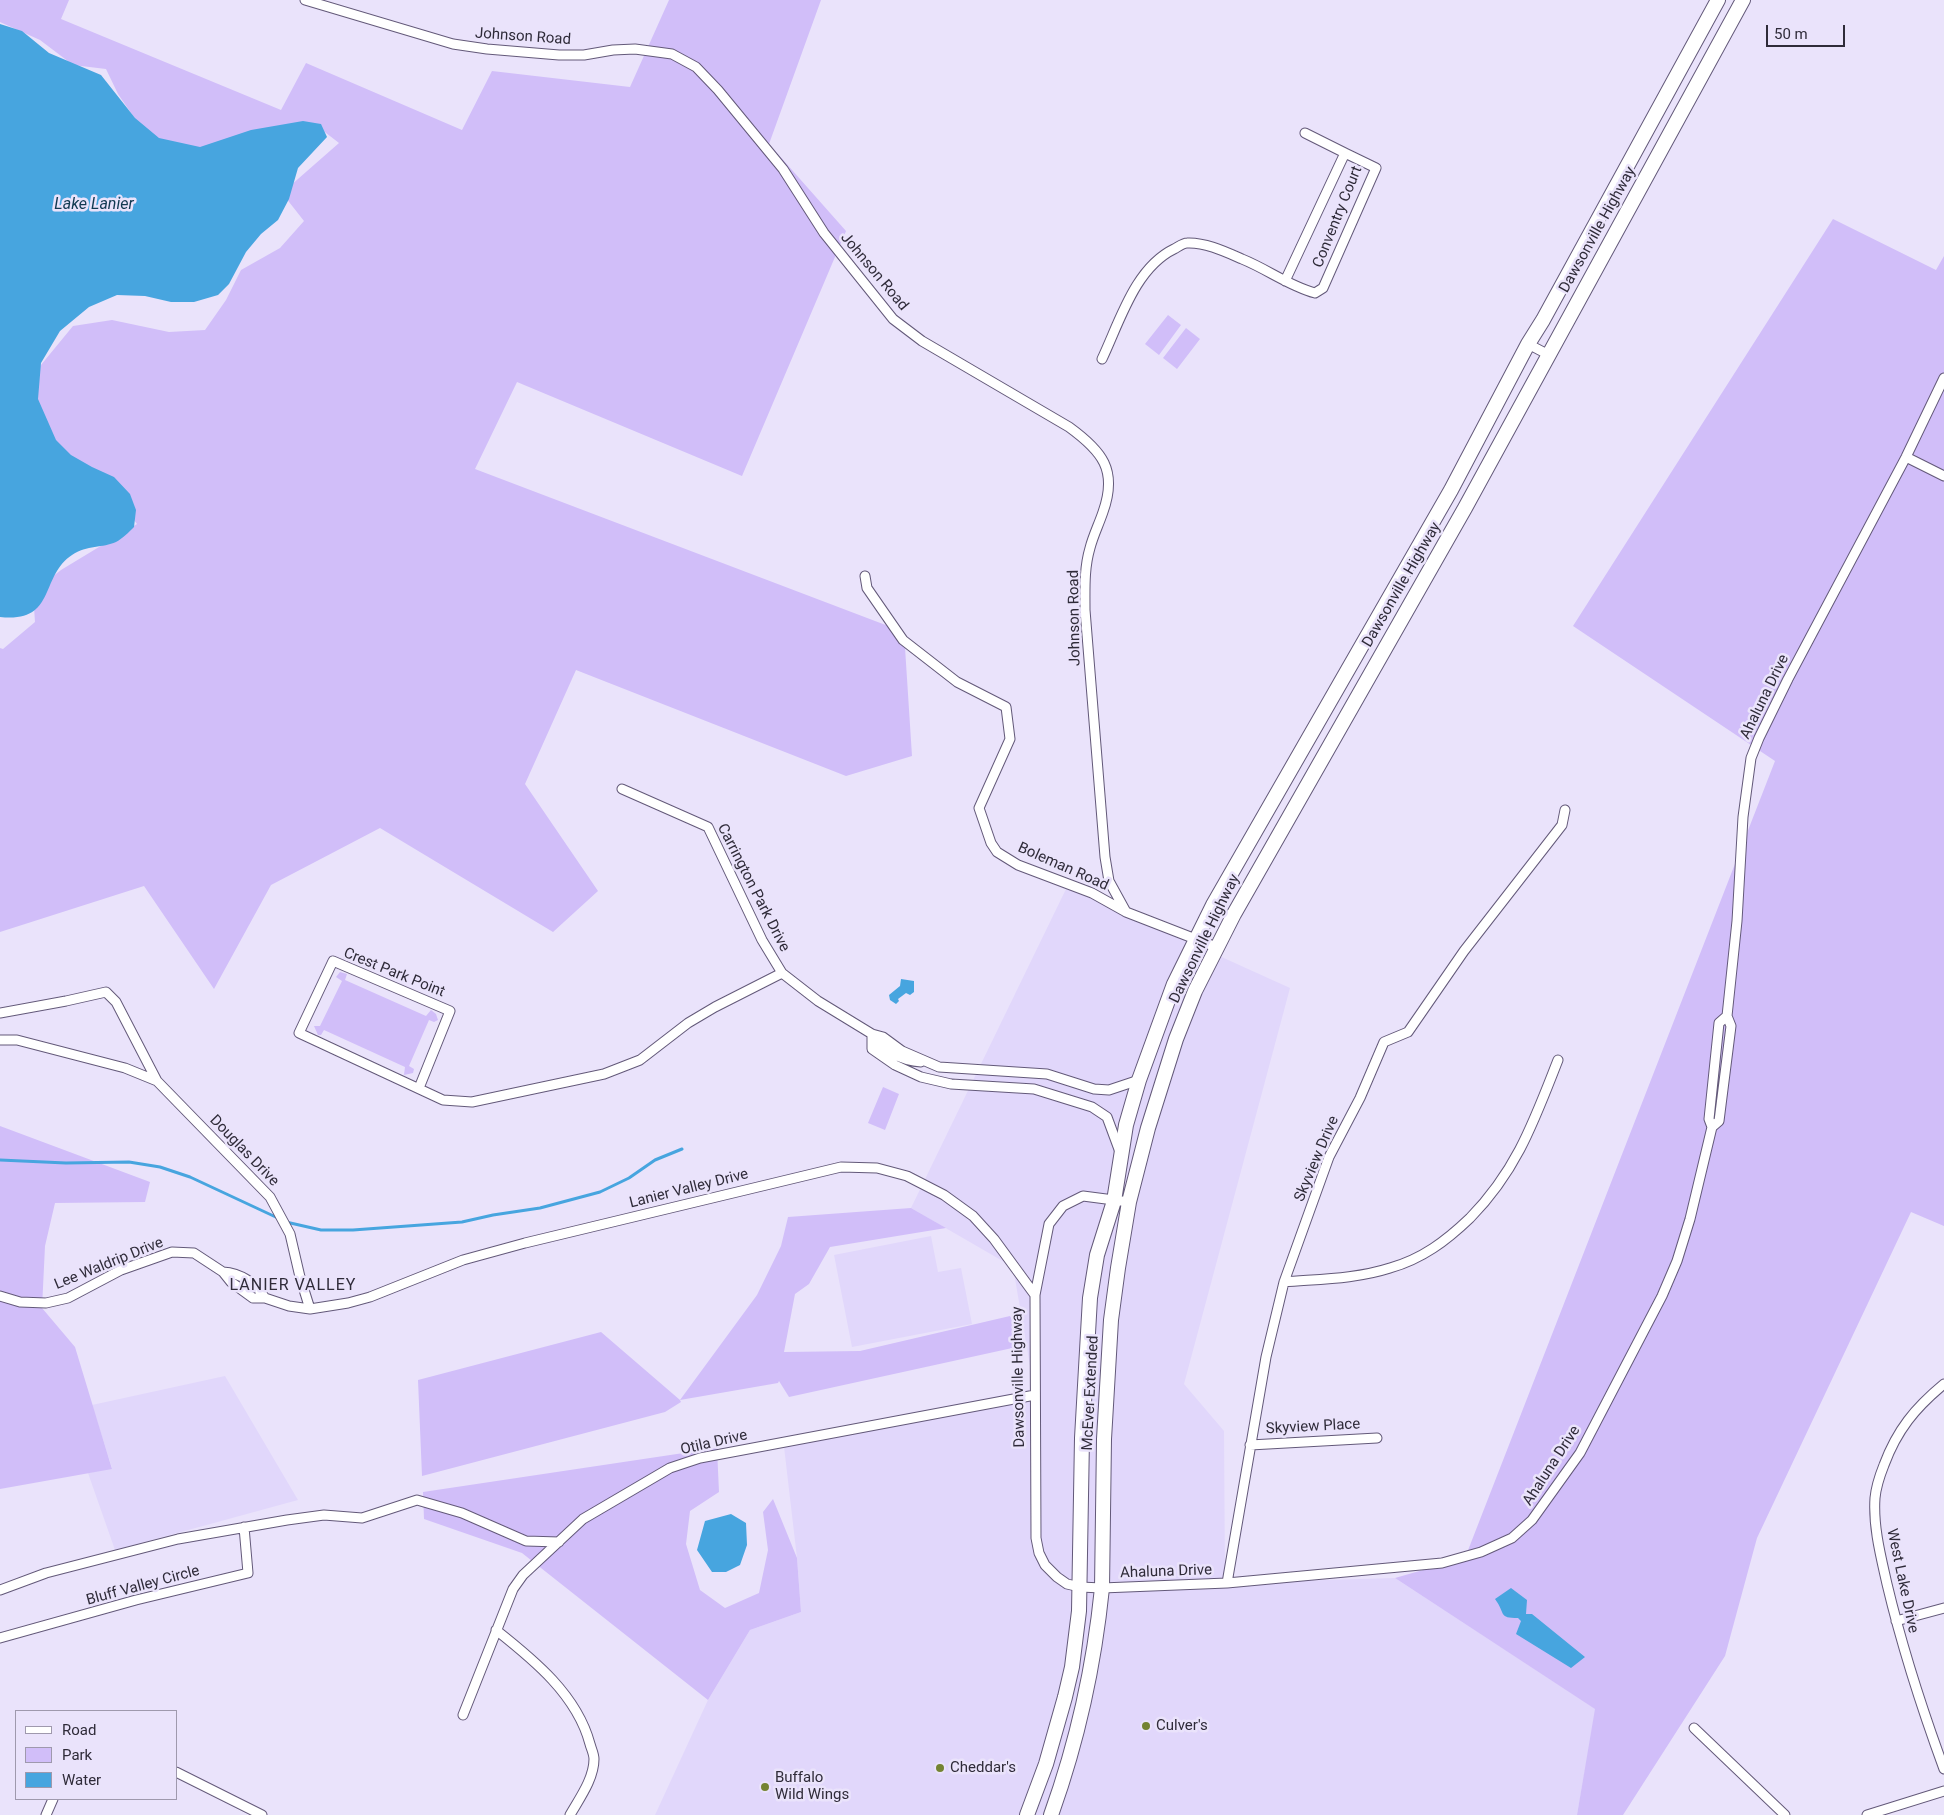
<!DOCTYPE html>
<style>
body{margin:0}
#map{position:relative;width:1944px;height:1815px;overflow:hidden;background:#eae3fb;font-family:Roboto,sans-serif}
canvas{display:block}
.legend{position:absolute;left:15px;top:1710px;width:162px;height:90px;box-sizing:border-box;background:#eae3fb;border:1px solid #9f99ad;margin:0;padding:6px 9px;list-style:none;font-size:15px;color:#2f2b39}
.legend li{display:flex;align-items:center;gap:10px;height:25px}
.legend b{width:25px;border:1px solid #9f99ad}
.scale{position:absolute;left:1766px;top:25px;width:79px;height:22px;box-sizing:border-box;border:2px solid #2f2b39;border-top:0;padding-left:6px;font-size:15px;line-height:18px;white-space:nowrap;color:#2f2b39;-webkit-text-stroke:4px #eae3fb;paint-order:stroke}
</style>
<div id="map">
<canvas width="1944" height="1815"></canvas>
<ul class="legend">
<li><b style="height:6px;background:#fff"></b>Road</li>
<li><b style="height:14px;background:#d1bef9"></b>Park</li>
<li><b style="height:14px;background:#47a5df"></b>Water</li>
</ul>
<div class="scale">50 m</div>
</div>
<script>
const context = document.querySelector('canvas').getContext('2d');
context.lineJoin = 'round';
function fillPath(path, color) {
  context.fillStyle = color;
  context.fill(path, 'evenodd');
}
function stroke(path, color, width, dash) {
  context.strokeStyle = color;
  context.lineWidth = width;
  context.lineCap = dash ? 'butt' : 'round';
  context.setLineDash(dash || []);
  context.stroke(path);
}
function drawText(font, color, halo, rows, align = 'center') {
  context.font = font + ' Roboto,sans-serif';
  context.lineWidth = 5;
  context.setLineDash([]);
  context.textBaseline = 'middle';
  context.strokeStyle = halo;
  context.fillStyle = color;
  for (const [text, x, y, turn = 0] of rows) {
    context.save();
    context.translate(x, y);
    context.rotate((+turn || 0) * Math.PI / 180);
    context.textAlign = isNaN(turn) ? turn : align;
    if (halo) context.strokeText(text, 0, 0);
    context.fillText(text, 0, 0);
    context.restore();
  }
}
fillPath(new Path2D(`
 M1067,887L1290,988L1184,1384L1224,1431L1225,1583L1395,1578L1596,1709L1577,1815H655L708,1700L750,1630L801,1612L797,1558L783,1438L1034,1389L1013,1267L911,1208Z
 M931,1236L938,1272L961,1268L972,1324L852,1347L834,1255Z
 M225,1376L298,1500L115,1550L88,1473L112,1468L92,1405Z`), '#e1d7fb');
fillPath(new Path2D(`
 M0,0H69L61,19L281,110L306,63L462,130L492,71L630,87L669,0H821L769,144L846,231L742,476L517,382L475,469L904,632L912,756L846,776L576,670L525,784L598,891L553,932L380,828L271,885L214,989L144,886L0,932V648L3,649L35,622L33,592L61,570L137,524L120,502L66,467L38,417L36,371L73,326L112,320L169,332L205,330L226,300L241,270L280,248L304,221L282,193L339,143L317,126L208,152L166,147L142,129L118,94L106,69L73,65L40,40L0,22Z
 M1833,219L1936,270L1944,256V1226L1911,1212L1757,1538L1725,1656L1623,1815H1577L1595,1709L1395,1578L1465,1558L1775,761L1573,626Z
 M1168,315L1181,325L1159,355L1145,344Z
 M1186,328L1200,339L1177,369L1163,358Z
 M340,972L347,974L345,980L426,1016L431,1010L436,1014L438,1020L434,1022L429,1020L409,1066L414,1069L413,1073L404,1075L405,1067L324,1030L321,1035H318L314,1026H320L342,981L336,977Z
 M883,1087L899,1094L885,1130L868,1123Z
 M0,1126L150,1182L145,1202L55,1203L45,1246L42,1308L75,1347L112,1469L0,1489Z
 M911,1208L946,1228L830,1247L809,1284L795,1294L784,1352L860,1351L1010,1316L1026,1345L789,1397L779,1381L778,1383L680,1400L681,1402L665,1412L422,1476L418,1380L601,1332L680,1400L757,1295L781,1246L788,1217Z
 M717,1448L719,1492L690,1511L686,1544L700,1590L725,1608L759,1593L768,1550L763,1512L773,1499L797,1558L801,1612L750,1630L708,1700L522,1553L424,1519L423,1492Z`), '#d1bef9');
fillPath(new Path2D(`
 M0,24L22,31L49,53L101,75L135,118L159,138L200,147L251,130L303,121L321,124L327,137L298,168L289,199L278,220L261,234L246,252L229,284L218,295L194,302H171L145,296L117,295L89,307L60,331L41,363L38,399L56,440L71,455L92,467L114,477L130,494L136,510L134,527C129,532 122,539 116,542C103,548 87,545 72,555C39,577 57,623 0,617Z
 M901,979L914,981V992L910,995L906,993L898,999L899,1001L896,1004L890,1000L889,995L900,986Z
 M731,1514L746,1523L747,1545L740,1565L726,1572H712L697,1550L705,1521Z
 M1511,1588L1527,1600L1526,1614H1532L1585,1657L1571,1668L1516,1634L1521,1621L1518,1618C1498,1618 1506,1614 1495,1599Z`), '#47a5df');
stroke(new Path2D(`
 M0,1160L66,1163L129,1162L160,1167L190,1177L280,1219
 M286,1222L321,1230H353L462,1222L493,1215L540,1208L600,1192L629,1178L655,1160L682,1149`), '#47a5df', 3);
const street = new Path2D(`
 M305,0L453,44L487,49L559,55H584L613,50L635,49L672,54L696,67L718,90L783,169L824,233L893,319L922,341L1069,427C1102,451 1118,470 1103,512C1099,524 1093,536 1090,548C1084,568 1085,589 1085,610L1105,857L1109,881L1126,912
 M1305,133L1345,153
 M1528,344L1549,355
 M1102,359C1120,321 1135,268 1174,249C1178,247 1183,243 1187,243C1205,242 1226,252 1242,259C1267,269 1289,286 1315,293L1323,288L1376,168L1345,153L1285,281
 M1906,457L1944,476
 M865,576L867,588L903,640L957,682L1006,707L1010,739L979,808L991,843L997,852L1018,865L1092,893L1126,912L1216,947
 M622,789L708,827L762,940L782,973L818,1001L872,1034L883,1037L902,1051L939,1067L1047,1074L1094,1089L1109,1090L1139,1080
 M0,1013L66,1001L106,992L116,1002L157,1081L270,1197L290,1234L300,1277L310,1309
 M872,1034V1049L895,1065L921,1077L951,1084L1034,1089L1092,1107L1107,1117L1120,1152
 M872,1035C883,1051 902,1061 921,1062
 M0,1040H17L125,1068L157,1081
 M419,1088L450,1011L333,961L299,1033L443,1100L472,1102L604,1074L640,1060L688,1023L715,1007L782,973
 M1712,1127L1719,1121L1731,1026L1727,1016L1737,921L1743,817L1751,758L1759,738L1788,679L1906,457L1944,378
 M1129,1202L1083,1196L1063,1206L1049,1224L1035,1295L1036,1538L1039,1553L1045,1565L1057,1577L1067,1584L1080,1587L1102,1588L1227,1583L1442,1563L1481,1552L1512,1538L1532,1520L1580,1453L1662,1296L1677,1261L1690,1219L1712,1127L1709,1119L1719,1023L1727,1016
 M1284,1282C1319,1279 1356,1279 1390,1268C1422,1259 1446,1241 1470,1218C1517,1170 1534,1121 1558,1060
 M0,1296L20,1302L46,1303L68,1298L121,1270L172,1252L194,1253L223,1272L231,1282L253,1298H265C256,1283 240,1273 223,1272
 M265,1298L289,1306L310,1309L348,1303L370,1297L463,1260L525,1243L841,1167L877,1168L907,1176L944,1195L973,1216L994,1239L1035,1295
 M1944,1384C1915,1408 1897,1430 1884,1465C1880,1475 1876,1487 1875,1498C1873,1527 1881,1557 1887,1584C1902,1647 1922,1709 1944,1769
 M1250,1445L1377,1438
 M1227,1583L1266,1357L1284,1282L1329,1157L1360,1098L1384,1042L1408,1032L1464,951L1562,825L1565,810
 M0,1590L46,1573L178,1539L287,1520L324,1515L362,1518L417,1500L462,1513L526,1541L559,1542
 M1896,1621L1944,1608
 M496,1630C534,1660 577,1695 590,1744C591,1748 594,1754 594,1759C594,1779 579,1799 570,1815
 M0,1638L136,1600L248,1573L244,1527
 M463,1715L513,1589L523,1575L583,1519L670,1468L700,1458L1035,1395
 M1694,1728L1785,1815
 M176,1772L262,1815
 M46,1815L53,1799
 M1867,1815L1944,1791`);
const primary = new Path2D(`
 M1027,1815L1046,1764L1065,1697L1072,1667L1079,1611L1082,1438L1090,1298L1097,1255L1114,1201L1126,1125L1139,1080L1174,984L1213,905L1451,490L1528,344L1543,320L1718,0
 M1051,1815C1078,1740 1094,1667 1102,1588L1104,1439L1111,1320L1118,1268L1129,1202L1148,1128L1176,1039L1195,991L1234,914L1465,508L1743,0`);
stroke(street, '#635979', 11);
stroke(primary, '#635979', 16);
stroke(street, '#fff', 9);
stroke(primary, '#fff', 14);
for (const [x, y, r, color] of [
 [1146,1726,5,"#748332"],
 [940,1768,5,"#748332"],
 [765,1787,5,"#748332"]
]) {
  const dot = new Path2D();
  dot.arc(x, y, r, 0, 2 * Math.PI);
  context.fillStyle = color;
  context.fill(dot);
  stroke(dot, '#eae3fb', 2);
}
drawText('15px', '#2f2b39', '#eae3fb', [
 ["Johnson Road",523,37,4],
 ["Conventry Court",1338,217,-68],
 ["Dawsonville Highway",1598,230,-61],
 ["Johnson Road",874,272,50],
 ["Dawsonville Highway",1402,585,-60],
 ["Johnson Road",1075,618,-91],
 ["Ahaluna Drive",1765,697,-64],
 ["Boleman Road",1063,867,24],
 ["Carrington Park Drive",753,888,63],
 ["Dawsonville Highway",1205,939,-64],
 ["Crest Park Point",394,973,22],
 ["Douglas Drive",244,1151,46],
 ["Skyview Drive",1317,1159,-67],
 ["Lanier Valley Drive",689,1189,-14],
 ["Lee Waldrip Drive",109,1264,-22],
 ["Dawsonville Highway",1019,1377,-91],
 ["McEver Extended",1091,1393,-87],
 ["Skyview Place",1313,1427,-3],
 ["Otila Drive",714,1443,-13],
 ["Ahaluna Drive",1552,1466,-57],
 ["Ahaluna Drive",1166,1572,-2],
 ["West Lake Drive",1902,1581,78],
 ["Bluff Valley Circle",143,1586,-15]
]);
drawText('15px', '#2f2b39', '#eae3fb', [
 ["Culver's",1156,1726],
 ["Cheddar's",950,1768],
 ["Buffalo",775,1778],
 ["Wild Wings",775,1795]
], 'left');
drawText('italic 16px', '#113951', '#eae3fb', [
 ["Lake Lanier",94,205]
]);
context.letterSpacing = '1px';
drawText('16px', '#2f2b39', '#eae3fb', [
 ["LANIER VALLEY",293,1286]
]);
context.letterSpacing = '0px';
</script>
